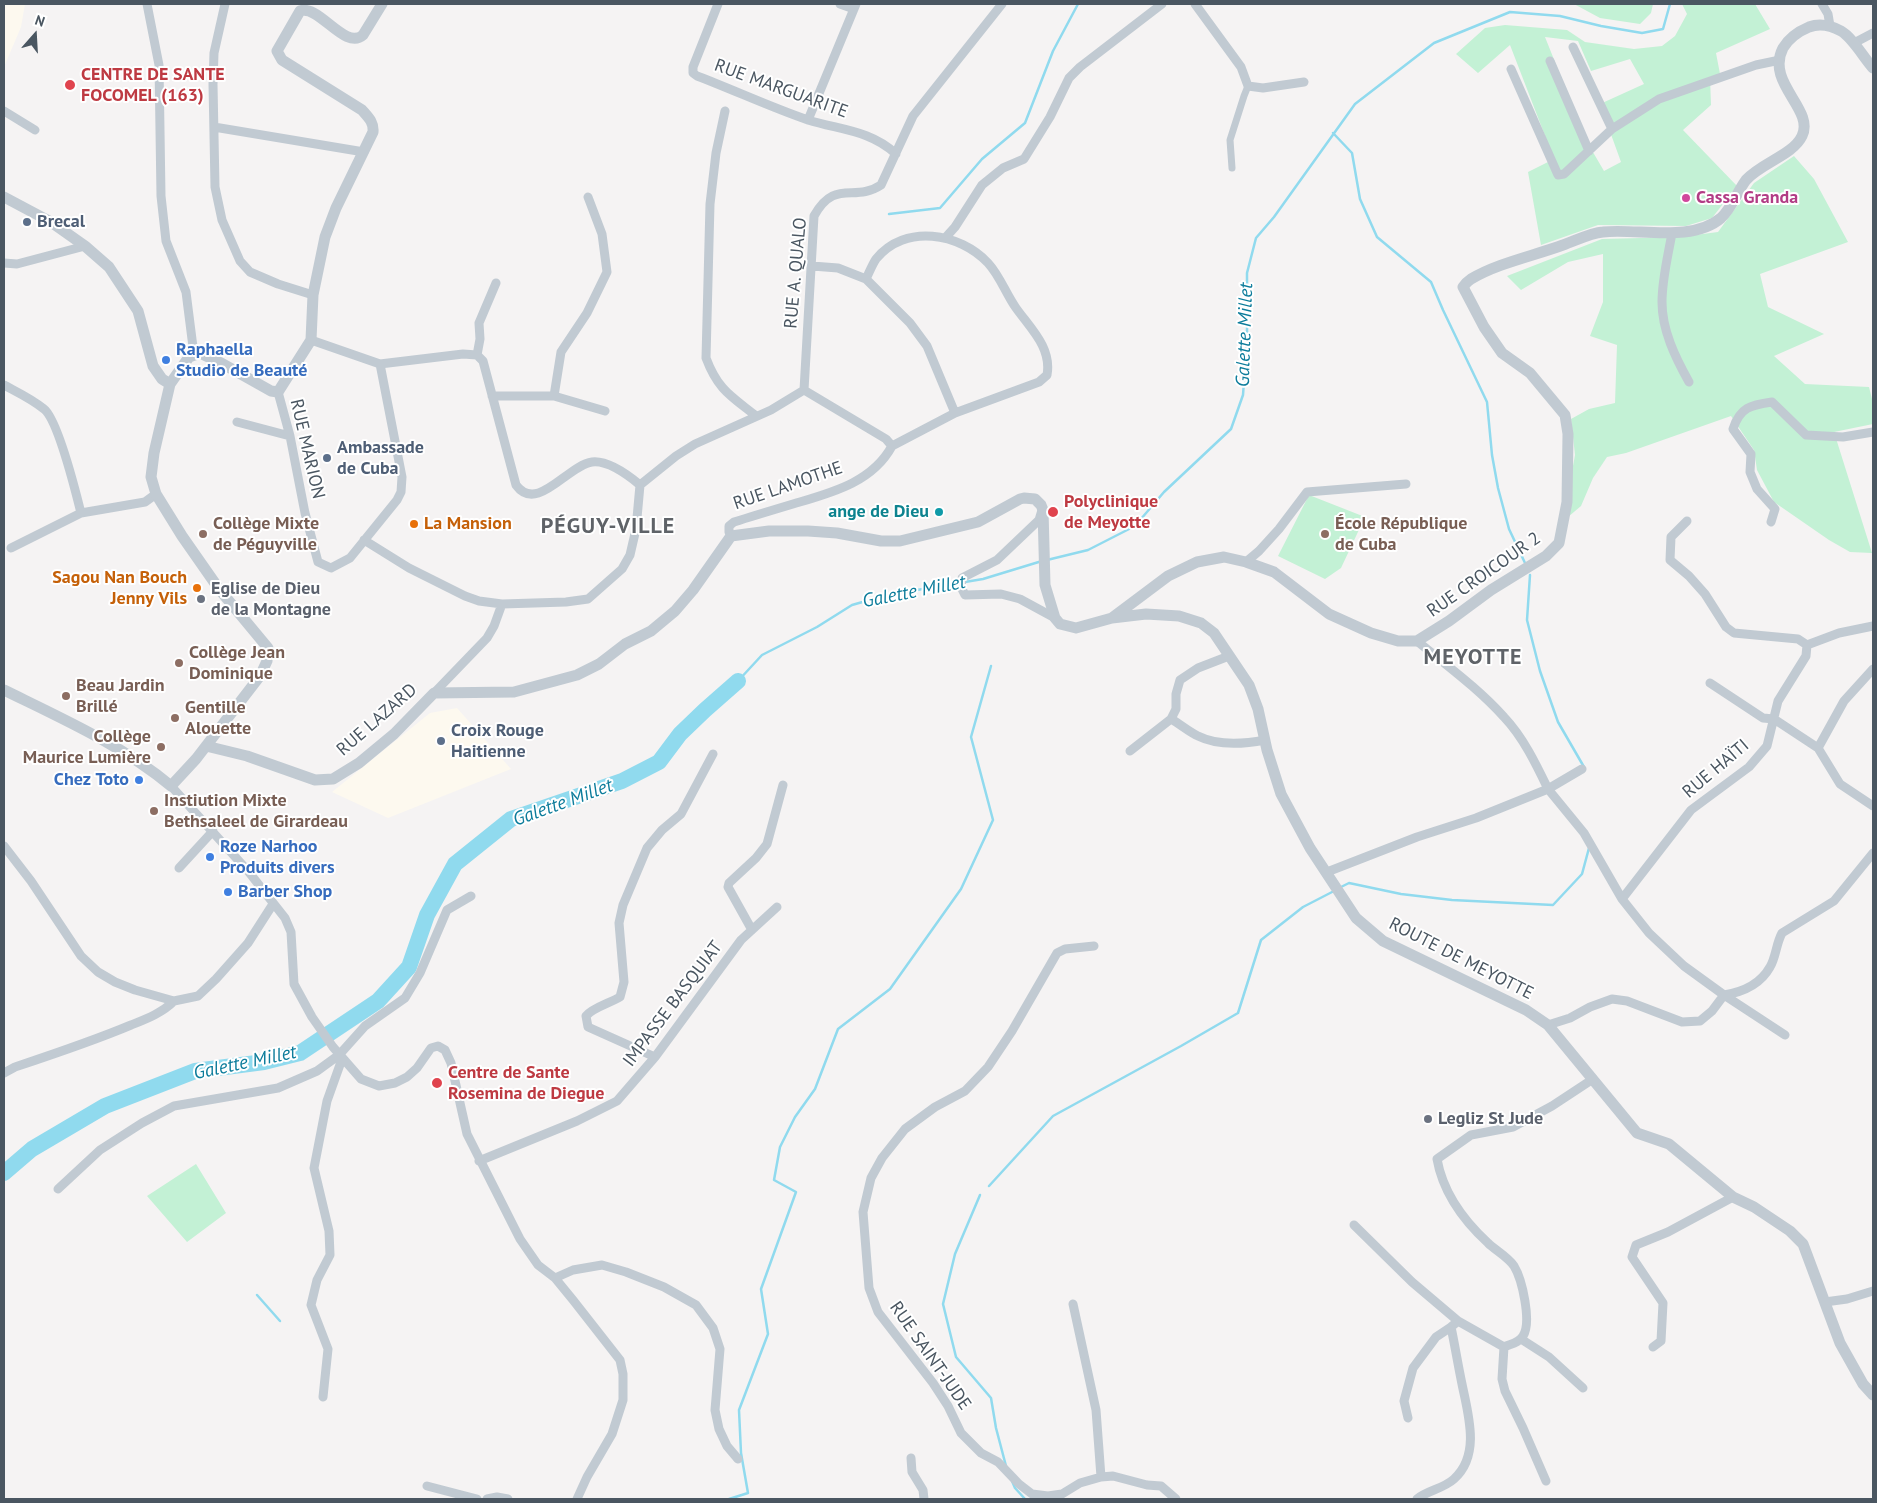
<!DOCTYPE html>
<meta charset="utf-8">
<style>
body{margin:0}
#map{position:relative;width:1877px;height:1503px;overflow:hidden;background:#f5f3f3;font-family:"PT Sans",sans-serif}
canvas{display:block}
.frame{position:absolute;inset:0;border:5px solid #4a5661;pointer-events:none}
.north{position:absolute;left:10px;top:10px;width:50px;height:50px;-webkit-text-stroke:4px #fff;paint-order:stroke;rotate:19deg;font-size:14px;font-weight:700;line-height:20px;text-align:center;color:#4a5661}
.north::after{content:'';display:block;margin:auto;width:18px;height:22px;background:#4a5661;clip-path:polygon(50% 0,100% 100%,50% 72%,0 100%)}
</style>
<div id="map">
<canvas width="1877" height="1503"></canvas>
<div class="frame"></div>
<div class="north">N</div>
</div>
<script>
const context = document.querySelector('canvas').getContext('2d');
context.lineJoin = 'round';
function fillPath(path, color) {
  context.fillStyle = color;
  context.fill(path, 'evenodd');
}
function stroke(path, color, width, dash) {
  context.strokeStyle = color;
  context.lineWidth = width;
  context.lineCap = dash ? 'butt' : 'round';
  context.setLineDash(dash || []);
  context.stroke(path);
}
function drawText(font, color, halo, rows, align = 'center') {
  context.font = font + ' "PT Sans",sans-serif';
  context.lineWidth = 4;
  context.setLineDash([]);
  context.textBaseline = 'middle';
  context.strokeStyle = halo;
  context.fillStyle = color;
  for (const [text, x, y, turn = 0] of rows) {
    context.save();
    context.translate(x, y);
    context.rotate((+turn || 0) * Math.PI / 180);
    context.textAlign = isNaN(turn) ? turn : align;
    if (halo) context.strokeText(text, 0, 0);
    context.fillText(text, 0, 0);
    context.restore();
  }
}
fillPath(new Path2D(`
 M4,4H25L21,27L4,67Z
 M457,708L511,769L388,818L332,792L430,713Z`), '#fdf9ef');
fillPath(new Path2D(`
 M1574,4H1653L1651,13L1640,24L1600,18Z
 M1682,4H1755L1770,29L1716,53L1720,74L1710,77L1711,105L1683,130L1737,186L1712,218L1686,226L1598,225L1541,245L1528,172L1554,159L1510,45L1478,73L1456,54L1485,28L1505,25L1567,30L1585,42L1634,49L1662,46L1675,36L1687,14ZM1545,37L1578,41L1591,71L1630,59L1644,84L1600,104L1621,162L1604,171L1587,142Z
 M1794,156L1814,179L1848,242L1760,274L1768,307L1824,334L1774,356L1805,384L1869,387L1873,403V424L1834,432L1872,553L1850,552L1829,540L1774,502L1757,470L1754,450L1731,416L1626,453L1607,457L1593,478L1581,506L1568,517L1570,482L1575,455L1571,419L1589,409L1615,403L1617,345L1590,336L1603,302V254L1568,262L1521,290L1507,276L1602,239L1680,237L1718,232L1754,183Z
 M1309,495L1365,517L1341,568L1325,579L1278,556Z
 M196,1164L226,1213L187,1242L147,1196Z`), '#c3f1d5');
stroke(new Path2D(`
 M1333,133L1352,153L1360,199L1377,237L1431,282L1443,310L1487,402L1492,455L1498,488L1509,529L1525,563
 M889,214L940,208L982,159L1025,123L1053,51L1078,4
 M1047,560L1088,550L1135,526L1164,492L1231,429L1243,395L1247,340V273L1256,238L1274,217L1355,104L1434,43L1510,12L1560,16L1601,26L1642,33L1663,29L1670,4
 M1530,575L1527,620L1540,671L1558,722L1584,767
 M738,681L762,655L817,627L852,605L887,595L983,579L1042,561
 M1341,887L1349,883L1401,894L1452,900L1553,905L1582,874L1589,848
 M989,1186L1053,1116L1181,1046L1238,1013L1261,940L1303,907L1334,891
 M980,1195L955,1254L943,1304L956,1357L991,1398L996,1428L1006,1466
 M257,1295L280,1321
 M1012,1481L1015,1488L1025,1499
 M729,1499L748,1493L741,1453L739,1410L768,1334L761,1289L796,1192L774,1180L780,1147L795,1117L815,1089L838,1029L890,989L961,889L993,820L971,737L991,666`), '#90daee', 2.5);
stroke(new Path2D(`
 M4,1173L32,1149L105,1106L195,1071L264,1062L300,1053L378,1001L409,967L427,915L455,864L511,819L622,781L659,762L680,734L705,710L738,681`), '#90daee', 16);
stroke(new Path2D(`
 M1232,168L1230,140L1244,96L1248,86`), '#c1cad2', 7);
stroke(new Path2D(`
 M147,4L159,65L161,196L166,241L186,292L194,355
 M225,4L214,53L213,84L215,187L222,220L240,261L250,272L278,284L313,295
 M718,4L693,67V73L697,76C734,90 770,107 808,120C840,130 870,130 896,154
 M840,4L854,9
 M1195,4L1241,67L1248,86L1263,88L1304,82
 M1822,4L1828,14L1830,26
 M1854,43L1873,33
 M1573,47L1612,129L1659,99L1756,65L1780,60
 M1550,61L1589,151
 M1511,69L1558,175L1564,174L1612,129
 M4,111L35,130
 M725,111L716,153L710,204L706,358C718,390 731,396 756,416
 M808,120L856,4
 M214,127L364,152
 M1672,233C1668,256 1662,279 1662,302C1662,330 1675,357 1689,382
 M946,237L955,227L982,185L1003,168L1024,159L1050,117L1069,78L1080,67L1162,4
 M4,263L17,264L85,246
 M812,266L838,268L866,279L910,323L927,346L955,413
 M311,340L380,364L463,354L477,355L483,361L516,485C537,514 568,465 592,462C608,460 628,475 640,485L676,456L695,444L771,410L804,390
 M477,355L480,339L479,323L496,283
 M4,385C17,392 32,399 44,409C58,420 76,493 81,513
 M804,390L814,216C835,178 854,203 881,185L913,116L1002,4
 M804,390L886,439L892,446
 M278,392L290,436L305,513L318,562L331,568L350,558L397,500L401,492L402,477L380,364
 M492,396H554L605,411
 M554,396L561,352L587,313L607,272L602,234L588,197
 M237,422L290,436
 M1042,510L1039,520L997,560L962,578L961,587L965,595L1001,594L1020,599L1055,618
 M1771,522L1775,509L1757,489L1750,472L1751,454L1733,429C1740,407 1751,405 1772,402L1806,435L1843,437L1873,432
 M731,536L729,532V526L734,522C753,516 773,510 793,504C830,493 872,483 892,446L955,413L1039,382L1047,375C1052,348 1031,329 1016,308C1006,294 1000,276 988,263C960,233 905,223 876,259C872,265 869,273 866,279
 M364,540L409,568L465,596L479,601L502,604L566,602L588,599L622,569L630,555L636,529L640,485
 M11,548L81,513L145,502L156,494
 M1246,562L1259,551L1279,529L1307,492L1406,484
 M1807,645L1839,633L1873,626
 M1710,683L1763,718L1774,719L1818,748L1840,784L1873,806
 M434,693L487,638L494,626L502,604
 M1171,719C1180,724 1189,732 1198,736C1218,746 1244,744 1265,740
 M1818,748L1844,701L1873,669
 M1130,751L1171,719L1176,709V694L1180,680L1198,668L1229,656
 M1582,769L1548,789L1584,833L1622,899L1649,933L1684,966L1724,995L1785,1035
 M171,786L248,871L285,918L291,932L294,984L312,1017L333,1047L361,1079L379,1086L395,1083L407,1077L417,1068L431,1048L438,1046L445,1050L451,1063L467,1134L520,1239L538,1265L555,1278L573,1300L620,1360L623,1374V1400L612,1434L587,1477L577,1499
 M4,846L31,881L81,956L98,972L115,982L135,990L174,1001L198,996L216,979L248,943L273,904
 M179,868L213,831
 M1327,872L1417,837L1476,818L1548,789C1536,764 1523,737 1504,717C1478,688 1446,665 1417,641
 M1622,899L1691,810L1749,767L1767,746L1778,701L1806,656L1807,645L1798,639L1734,633L1726,627L1705,594L1689,576L1670,560L1671,537L1687,521
 M752,930L728,887L729,883L756,858L767,844L783,785
 M1094,946L1065,949L1057,953L1012,1031L988,1067L965,1091L935,1107L905,1129L882,1158L871,1178L863,1212L869,1288L878,1312L933,1383L948,1406L961,1433L981,1453L998,1462L1019,1484L1032,1494L1048,1496L1062,1494L1080,1483L1101,1477L1113,1476L1147,1485L1161,1486L1176,1499
 M1548,1025L1570,1018L1590,1007L1612,999L1627,1001L1682,1022L1700,1021L1712,1011L1724,995C1743,992 1760,985 1770,967C1776,957 1776,944 1782,933L1834,901L1873,853
 M655,1057L588,1027L586,1016C592,1008 610,1003 620,997L624,982L619,923L623,905L647,848L662,830L681,814L713,754
 M4,1073L15,1067C54,1054 93,1041 131,1025C146,1019 162,1013 174,1001
 M479,1161L577,1121L617,1101L655,1057L741,940L777,907
 M58,1189L100,1150L142,1123L174,1106L278,1088L317,1071L339,1055L365,1026L405,998L420,973L447,910L471,896
 M1354,1225L1412,1282L1458,1321
 M555,1278L573,1270L602,1265L626,1272L664,1287L696,1305L713,1328L720,1349L715,1410L719,1429L727,1446L738,1459
 M1825,1302L1847,1299L1873,1291
 M1073,1304L1096,1410L1101,1477
 M1521,1339L1549,1357L1583,1388
 M1504,1347L1502,1379L1505,1391L1523,1428L1546,1481
 M1653,1347L1661,1341L1663,1303L1632,1257L1636,1245L1668,1232L1733,1197
 M323,1397L328,1349L311,1305L317,1280L330,1255L329,1231L314,1168L327,1101L342,1059
 M1408,1418L1404,1401L1413,1368L1436,1337L1451,1327
 M911,1458L912,1472L923,1490L924,1499
 M427,1486L477,1499
 M487,1499L497,1497L508,1499
 M1417,1499C1428,1490 1443,1489 1454,1479C1481,1455 1468,1414 1462,1384C1458,1365 1455,1346 1451,1327L1458,1321L1504,1347C1510,1344 1519,1343 1523,1336C1532,1322 1522,1279 1514,1266C1508,1257 1495,1250 1488,1243C1463,1220 1443,1193 1437,1159L1471,1135L1513,1127L1552,1106L1593,1079`), '#c1cad2', 9);
stroke(new Path2D(`
 M4,197L51,222L85,246L109,267L138,311L153,366L162,379L170,384L189,357L200,353L223,364L271,391L278,392L311,340L313,295L325,237L336,208L373,132C374,122 368,117 362,110L282,60L277,51L300,11C319,4 345,51 363,35L382,4
 M1112,618L1168,576L1197,562L1224,557L1246,562L1274,572L1329,614L1371,633L1398,641H1417L1449,621L1491,590L1546,556L1559,543L1567,502L1568,434L1565,415L1530,373L1502,353L1484,327L1463,287C1465,284 1468,281 1471,279C1498,263 1533,256 1563,245C1575,241 1590,233 1603,232C1637,228 1692,243 1721,218C1732,208 1737,192 1746,180C1761,163 1793,155 1802,136C1815,109 1765,83 1783,48C1789,38 1797,32 1809,27C1820,23 1830,25 1841,31C1852,37 1864,58 1873,68
 M4,690C61,718 122,745 171,786L196,759L260,676L267,661L268,648L219,589L182,536L156,494L151,477L154,453L170,384
 M206,746L247,756L315,780L333,779L359,763L394,734L434,693L514,692L577,675L599,664L625,644L651,631L675,611L693,590L731,536L769,531H808L837,533L881,541H900L978,522L1020,499L1024,498L1035,499L1041,505L1043,510L1045,585L1055,618L1060,624L1076,628L1112,618L1146,614L1179,616L1201,623L1214,633L1249,685L1258,709L1267,750L1281,794L1310,848L1356,918L1383,941L1526,1010L1548,1025L1637,1133L1669,1144L1733,1197L1754,1207L1790,1231L1803,1244L1840,1343L1863,1384L1873,1395`), '#c1cad2', 11);
for (const [x, y, r, color] of [
 [70,85,6,"#e0444e"],
 [1686,198,5,"#d1479c"],
 [27,222,5,"#5c6f8a"],
 [166,360,5,"#3f7fe0"],
 [327,458,5,"#5c6f8a"],
 [939,512,5,"#0f9aa8"],
 [1053,512,6,"#e0444e"],
 [414,524,5,"#e8710a"],
 [203,534,5,"#8d6e63"],
 [1325,534,5,"#8d6e63"],
 [197,588,5,"#e8710a"],
 [201,599,5,"#6b7280"],
 [179,663,5,"#8d6e63"],
 [66,696,5,"#8d6e63"],
 [175,718,5,"#8d6e63"],
 [441,741,5,"#5c6f8a"],
 [161,747,5,"#8d6e63"],
 [139,780,5,"#3f7fe0"],
 [154,811,5,"#8d6e63"],
 [210,857,5,"#3f7fe0"],
 [228,892,5,"#3f7fe0"],
 [437,1083,6,"#e0444e"],
 [1428,1119,5,"#6b7280"]
]) {
  const dot = new Path2D();
  dot.arc(x, y, r, 0, 2 * Math.PI);
  context.fillStyle = color;
  context.fill(dot);
  stroke(dot, '#fff', 2);
}
drawText('bold 18px', '#be3a42', '#fff', [
 ["CENTRE DE SANTE",81,75],
 ["FOCOMEL (163)",81,96],
 ["Polyclinique",1064,502],
 ["de Meyotte",1064,523],
 ["Centre de Sante",448,1073],
 ["Rosemina de Diegue",448,1094]
], 'left');
drawText('18px', '#4a5661', '#fff', [
 ["RUE MARGUARITE",781,89,20],
 ["RUE A. QUALO",796,273,-85],
 ["RUE MARION",307,449,77],
 ["RUE LAMOTHE",788,486,-19],
 ["RUE CROICOUR 2",1484,575,-35],
 ["RUE LAZARD",377,720,-41],
 ["RUE HAÏTI",1716,769,-40],
 ["ROUTE DE MEYOTTE",1461,959,27],
 ["IMPASSE BASQUIAT",673,1004,-53],
 ["RUE SAINT-JUDE",930,1356,55]
]);
drawText('bold 18px', '#b23c85', '#fff', [
 ["Cassa Granda",1696,198]
], 'left');
drawText('bold 18px', '#4e5e75', '#fff', [
 ["Brecal",37,222],
 ["Ambassade",337,448],
 ["de Cuba",337,469],
 ["Croix Rouge",451,731],
 ["Haitienne",451,752]
], 'left');
drawText('bold 18px', '#366cbe', '#fff', [
 ["Raphaella",176,350],
 ["Studio de Beauté",176,371],
 ["Chez Toto",129,780,"right"],
 ["Roze Narhoo",220,847],
 ["Produits divers",220,868],
 ["Barber Shop",238,892]
], 'left');
drawText('bold 18px', '#0d838f', '#fff', [
 ["ange de Dieu",929,512]
], 'right');
drawText('bold 18px', '#785e54', '#fff', [
 ["Collège Mixte",213,524],
 ["de Péguyville",213,545],
 ["École République",1335,524],
 ["de Cuba",1335,545],
 ["Collège Jean",189,653],
 ["Dominique",189,674],
 ["Beau Jardin",76,686],
 ["Brillé",76,707],
 ["Gentille",185,708],
 ["Alouette",185,729],
 ["Collège",151,737,"right"],
 ["Maurice Lumière",151,758,"right"],
 ["Instiution Mixte",164,801],
 ["Bethsaleel de Girardeau",164,822]
], 'left');
drawText('bold 18px', '#c56008', '#fff', [
 ["La Mansion",424,524],
 ["Sagou Nan Bouch",187,578,"right"],
 ["Jenny Vils",187,599,"right"]
], 'left');
drawText('bold 18px', '#5b616d', '#fff', [
 ["Eglise de Dieu",211,589],
 ["de la Montagne",211,610],
 ["Legliz St Jude",1438,1119]
], 'left');
drawText('italic 19px', '#0c7c9b', '#fff', [
 ["Galette Millet",1245,335,-88],
 ["Galette Millet",914,592,-11],
 ["Galette Millet",563,803,-20],
 ["Galette Millet",245,1063,-12]
]);
context.letterSpacing = '1px';
drawText('bold 22px', '#5f6368', '#fff', [
 ["PÉGUY-VILLE",608,527],
 ["MEYOTTE",1473,658]
]);
context.letterSpacing = '0px';
</script>
